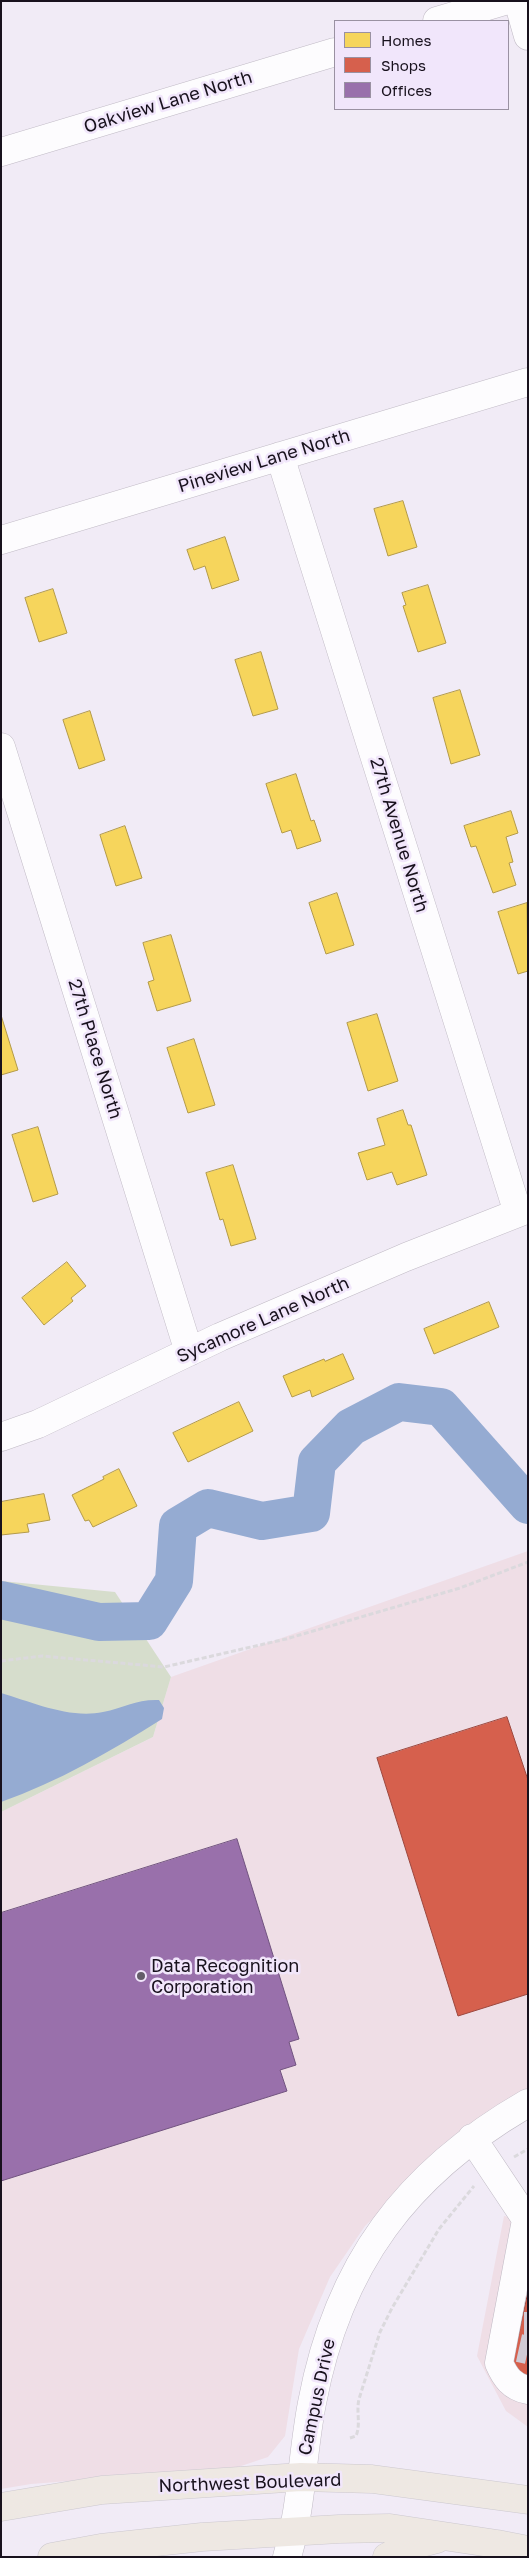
<!DOCTYPE html>
<style>
body{margin:0}
#map{position:relative;width:529px;height:2558px;overflow:hidden;background:#f1ebf6;font-family:"Golos Text",sans-serif}
canvas{display:block}
.frame{position:absolute;inset:0;border:2px solid #18111d;pointer-events:none}
.legend{position:absolute;left:334px;top:20px;width:175px;height:90px;box-sizing:border-box;background:#f1e6fb;border:1px solid #9a91a2;margin:0;padding:6px 9px;list-style:none;font-size:15px;color:#18111d}
.legend li{display:flex;align-items:center;gap:10px;height:25px}
.legend b{width:25px;border:1px solid #9a91a2}
</style>
<div id="map">
<canvas width="529" height="2558"></canvas>
<div class="frame"></div>
<ul class="legend">
<li><b style="height:14px;background:#f6d55c"></b>Homes</li>
<li><b style="height:14px;background:#d6604d"></b>Shops</li>
<li><b style="height:14px;background:#9970ab"></b>Offices</li>
</ul>
</div>
<script>
const context = document.querySelector('canvas').getContext('2d');
context.lineJoin = 'round';
function fillPath(path, color) {
  context.fillStyle = color;
  context.fill(path, 'evenodd');
}
function stroke(path, color, width, dash) {
  context.strokeStyle = color;
  context.lineWidth = width;
  context.lineCap = dash ? 'butt' : 'round';
  context.setLineDash(dash || []);
  context.stroke(path);
}
function drawText(font, color, halo, rows, align = 'center') {
  context.font = font + ' "Golos Text",sans-serif';
  context.lineWidth = 5;
  context.setLineDash([]);
  context.textBaseline = 'middle';
  context.strokeStyle = halo;
  context.fillStyle = color;
  for (const [text, x, y, turn = 0] of rows) {
    context.save();
    context.translate(x, y);
    context.rotate((+turn || 0) * Math.PI / 180);
    context.textAlign = isNaN(turn) ? turn : align;
    if (halo) context.strokeText(text, 0, 0);
    context.fillText(text, 0, 0);
    context.restore();
  }
}
fillPath(new Path2D(`
 M528,1551V2094L473,2122L365,2226L330,2277L299,2349L285,2436L268,2457L235,2468L31,2484L1,2489V1812L153,1737L171,1677Z
 M504,2216L528,2220V2427L506,2411L477,2356Z`), '#efdee6');
fillPath(new Path2D(`
 M1,1581L115,1592L171,1677L153,1737L1,1812Z`), '#d6ddcc');
fillPath(new Path2D(`
 M1,1693C32,1702 69,1719 103,1712C124,1708 137,1699 159,1700L164,1708L162,1719C111,1751 58,1782 1,1802Z`), '#95abd2');
const homes = new Path2D(`
 M403,501L417,547L388,556L374,509Z
 M225,537L239,580L212,589L205,566L194,570L187,550Z
 M428,585L446,643L418,652L403,606L406,605L402,593Z
 M53,589L67,633L39,642L25,598Z
 M261,652L278,709L253,716L235,660Z
 M460,690L480,755L451,764L433,698Z
 M90,711L105,760L79,769L63,720Z
 M296,774L311,821L314,820L321,841L297,849L291,830L282,833L266,784Z
 M511,811L518,833L506,837L513,862L509,863L516,885L493,893L476,846L471,847L464,826Z
 M125,826L142,878L116,886L100,835Z
 M337,893L354,945L326,954L309,903Z
 M527,903L528,971L518,974L498,912Z
 M171,935L191,1001L157,1011L148,982L154,980L143,943Z
 M377,1014L398,1081L368,1091L347,1023Z
 M1,1015L18,1070L1,1075Z
 M194,1039L215,1105L188,1113L167,1048Z
 M403,1110L408,1125H411L427,1175L397,1185L392,1172L367,1180L358,1153L385,1145L377,1119Z
 M38,1127L58,1194L33,1202L12,1135Z
 M233,1165L256,1239L231,1246L223,1219L220,1220L206,1173Z
 M67,1262L86,1286L71,1298L73,1301L44,1325L22,1298Z
 M489,1302L499,1327L434,1354L424,1329Z
 M343,1354L354,1379L312,1397L310,1390L292,1397L283,1376L324,1359L325,1361Z
 M239,1402L253,1431L188,1462L173,1433Z
 M119,1469L137,1506L93,1527L89,1520L85,1521L72,1495L104,1479L103,1477Z
 M44,1494L50,1520L27,1524L29,1532L1,1535V1502Z`);
fillPath(homes, '#f6d55c');
stroke(homes, '#b39a49', 1);
const shops = new Path2D(`
 M507,1717L528,1780V1994L458,2016L377,1758Z
 M528,2292V2376L511,2372Z`);
fillPath(shops, '#d6604d');
stroke(shops, '#9d483f', 1);
const offices = new Path2D(`
 M237,1839L299,2039L289,2042L296,2065L280,2070L287,2091L1,2181V1913Z`);
fillPath(offices, '#9970ab');
stroke(offices, '#725480', 1);
stroke(new Path2D(`
 M1,1600L99,1622L149,1621L174,1581L178,1526L208,1508L262,1521L311,1513L317,1462L351,1427L399,1402L441,1407L528,1505`), '#95abd2', 38);
stroke(new Path2D(`
 M524,2326H528
 M519,2348L528,2350`), '#d0cad5', 28, [28, 14]);
const minor = new Path2D(`
 M518,1L528,36
 M437,21L504,1
 M1,152L335,52
 M280,456L518,1213
 M1,540L528,382
 M1,747L189,1352
 M1,1437L38,1424L220,1337L406,1257L528,1209
 M472,2138L528,2222
 M526,2220L499,2363C505,2377 512,2387 528,2390
 M287,2557C302,2507 302,2454 312,2403C338,2265 406,2173 528,2103`);
const major = new Path2D(`
 M1,2507L102,2490L301,2477L372,2479L528,2500
 M52,2557L101,2548L202,2537L339,2529L390,2528L497,2544L528,2550
 M387,2557L410,2546L437,2539`);
stroke(minor, '#c0bac5', 29);
stroke(major, '#ccc8cf', 29);
stroke(new Path2D(`
 M1,1661L42,1656L164,1667L286,1639L460,1588L528,1562
 M514,2157L528,2149
 M350,2438L356,2436C361,2424 356,2412 359,2399L380,2332L392,2308L439,2229L474,2186`), '#dbd9dd', 3, [5, 2.5]);
stroke(minor, '#fdfcfe', 28);
stroke(major, '#eee8e3', 28);
for (const [x, y, r, color] of [
 [141,1976,5,"#645d69"]
]) {
  const dot = new Path2D();
  dot.arc(x, y, r, 0, 2 * Math.PI);
  context.fillStyle = color;
  context.fill(dot);
  stroke(dot, '#f1e6fb', 2);
}
drawText('18px', '#18111d', '#f1e6fb', [
 ["Oakview Lane North",168,102,-17],
 ["Pineview Lane North",264,461,-17],
 ["27th Avenue North",399,835,73],
 ["27th Place North",95,1049,73],
 ["Sycamore Lane North",263,1320,-24],
 ["Campus Drive",317,2397,-78],
 ["Northwest Boulevard",250,2483,-2]
]);
drawText('18px', '#18111d', '#f1e6fb', [
 ["Data Recognition",151,1966],
 ["Corporation",151,1987]
], 'left');
</script>
